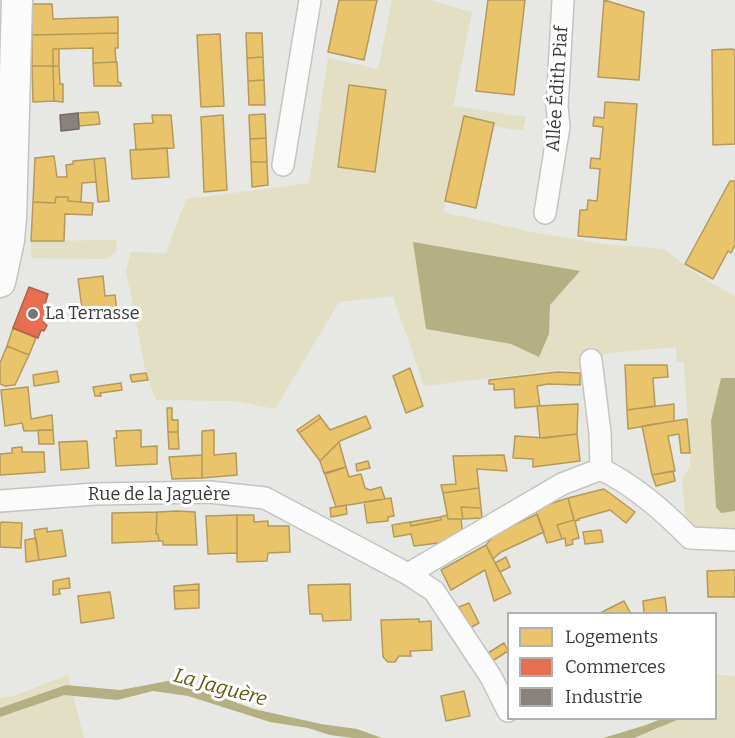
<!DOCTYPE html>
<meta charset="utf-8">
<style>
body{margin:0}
#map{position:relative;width:735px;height:738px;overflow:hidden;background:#e7e7e4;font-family:Bitter,serif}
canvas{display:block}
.legend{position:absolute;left:507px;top:612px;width:210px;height:108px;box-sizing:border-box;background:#fff;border:2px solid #b0b0af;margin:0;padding:8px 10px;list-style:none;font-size:18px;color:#393937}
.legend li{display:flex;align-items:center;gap:12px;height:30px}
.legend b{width:30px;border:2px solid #b0b0af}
</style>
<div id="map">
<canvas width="735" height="738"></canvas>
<ul class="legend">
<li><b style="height:16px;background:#e9c46a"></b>Logements</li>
<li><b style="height:16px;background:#e76f51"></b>Commerces</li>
<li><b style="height:16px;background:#8a817c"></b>Industrie</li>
</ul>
</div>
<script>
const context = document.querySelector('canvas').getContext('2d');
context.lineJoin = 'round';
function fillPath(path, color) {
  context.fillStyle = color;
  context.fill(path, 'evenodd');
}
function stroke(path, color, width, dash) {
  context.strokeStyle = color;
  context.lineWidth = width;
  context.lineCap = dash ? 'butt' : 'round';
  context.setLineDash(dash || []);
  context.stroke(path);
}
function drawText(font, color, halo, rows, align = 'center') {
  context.font = font + ' Bitter,serif';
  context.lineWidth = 6;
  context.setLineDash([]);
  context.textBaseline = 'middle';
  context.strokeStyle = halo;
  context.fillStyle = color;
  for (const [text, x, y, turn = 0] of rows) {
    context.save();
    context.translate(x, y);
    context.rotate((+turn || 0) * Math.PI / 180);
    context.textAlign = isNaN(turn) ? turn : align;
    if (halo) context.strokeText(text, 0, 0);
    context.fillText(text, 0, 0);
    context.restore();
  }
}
fillPath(new Path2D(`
 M392,0H429L472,12L453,106L526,117L523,131L493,126L494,123L464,117L443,212L537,233L604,244L664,249L704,279L735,296V533H711L686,525L682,479L690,467V453L684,363L677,362L676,347L610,353L585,362L581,371L557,370L424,386L393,296L339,302L275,409L235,401L156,400L146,373L126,271L131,252L166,253L186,199L309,183L328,58L378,69ZM349,86L385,90L375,172L338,167Z
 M117,240L116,251L107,259L31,258V241Z
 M716,673L720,675L735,676V738H630L659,729L666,719L716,718Z
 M68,675L84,738H0V698L16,695Z`), '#e2dfc5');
fillPath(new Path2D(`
 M413,242L580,271L550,305L549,334L539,357L511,344L426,329Z
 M721,378H735V511L721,513L716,507L711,421Z
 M168,681L193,687L254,709L321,724L357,729L382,738H352L330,735L308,728L270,722L188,696L153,691L117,700L64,695L0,717V708L66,685L120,690Z
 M661,719H679L634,738H603L646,725Z`), '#b5b083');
const homes = new Path2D(`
 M339,0H377L364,60L328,52Z
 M488,0H525L514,95L476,91Z
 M604,0L644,12L639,80L598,77Z
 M31,4H52L53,19L118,17V33L32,35Z
 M118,33V48H115L116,62L93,63V48L53,49V66H32V35Z
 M246,33H262L263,57L247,58Z
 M220,34L224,106L201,107L197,35Z
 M53,49H59V66H53Z
 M732,49L735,50V144L713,145L712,50Z
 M263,57L264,80L248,81L247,58Z
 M117,62L118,82L121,83V86H94L93,63Z
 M32,66H53L54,101L33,102Z
 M53,66H59L60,84H63V102L54,101Z
 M264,80L265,105H249L248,81Z
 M349,85L386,90L375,172L338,167Z
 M605,102L637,104L626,240L578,236L580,210H587L588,200L597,201L600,169L590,168L591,158L600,159L603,127L593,126L594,117L604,118Z
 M98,112L100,124L79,126L78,113Z
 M265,114L266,138L250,139L249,115Z
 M152,115H171L174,148L136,150L134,124L153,123Z
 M223,115L227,190L204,192L201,117Z
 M464,116L494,123L476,208L445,201Z
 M266,138L267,162H251L250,139Z
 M167,148L169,177L132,179L130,150Z
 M54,156L57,177H67L66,165L73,164V161L94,159L96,182L82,183L81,202L68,201V197H56L55,203L33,202L35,158Z
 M105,158L109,201L98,202L94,159Z
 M251,162H267L268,185L252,187Z
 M730,181H735V245L731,253L728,251L713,279L685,264Z
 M56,197H68V201L93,203L92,215L65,214L64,241H31L33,202L55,203Z
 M103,276L105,296L115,295L117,312L83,316L78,279Z
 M13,328L36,338L29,355L7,346Z
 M7,346L29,355L15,385L5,386L0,384V363Z
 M625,365H667L668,377L653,378L655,406L627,410Z
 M410,368L423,406L406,413L393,376Z
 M57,371L59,382L34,386L33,375Z
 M557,372L580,373V385L548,384L537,386L540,406L515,408L514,389L494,390V384H489V380Z
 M146,373L148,380L132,382L130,375Z
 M121,383L122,390L100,393L101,396H95L93,387Z
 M28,387L31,419L52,415L53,430L24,431L22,423L5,426L1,390Z
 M578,404L577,434L540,438L537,406Z
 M674,404V421L628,429L627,410Z
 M167,408H172V420H178V432H168Z
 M319,415L321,418L299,433L297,430Z
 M366,416L371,428L340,441L320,461L299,433L321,418L330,430Z
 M687,419L690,453H681L679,434L668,436L675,471L652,475L642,426Z
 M38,430H53L54,444H39Z
 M141,430V447L157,446V464L116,466L114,438H117L116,431Z
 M214,430V455L236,453L237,475L202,478V431Z
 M168,432H178L179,449H169Z
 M577,434L580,461L533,467V459L513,458L515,436L545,438Z
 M87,441L89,468L61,470L59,442Z
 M339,442L346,467L324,473L320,461Z
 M22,447V452H44L45,472L0,475V454L12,453V448Z
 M202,455V478L172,479L169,457Z
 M504,455L507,471L477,469L479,488L443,493L441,485L456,484L453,456Z
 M368,461L370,468L357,471L356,464Z
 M346,467L349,477L361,474L365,488L370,490L381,487L385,499L336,507L325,474Z
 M673,471L675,481L656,486L652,475Z
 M479,488L481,508L461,507L463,519H448L443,493Z
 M604,489L635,512L626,523L610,510L578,519L579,520L575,521L579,538L572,540L573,544L566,546L565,538L562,539L557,525L574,520L568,498Z
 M391,498L394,516L388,517V521L367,523L364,502Z
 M568,498L574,520L557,525L562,539L547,543L535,509Z
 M346,505L347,514L331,517L330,508Z
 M461,507L481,508L482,518L463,519Z
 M178,511L195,512L197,545H163V541H159L158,534H156L157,512Z
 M157,512L156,534H158L159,541L112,543V513Z
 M537,514L544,532L501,552L493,559L486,545L495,534Z
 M237,515V553L208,554L206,516Z
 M237,515H254V522L268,521V526H289L290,552L268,553L267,561L237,562Z
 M447,515L448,519H461L463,537L447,542L414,546L411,534L394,537L392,525L410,522L411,526L441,520L440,517Z
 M440,517L441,520L411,526L410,522Z
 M2,522L22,523L21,548L0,547V523Z
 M47,528V532L62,530L66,556L39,560L34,530Z
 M601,530L603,542L585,544L583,532Z
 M36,538L39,560L26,562L25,540Z
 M486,545L511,593L494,601L485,570L451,590L441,570Z
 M506,557L510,567L500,572L495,563Z
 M735,570V597H708L707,571Z
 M69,578L70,588L59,589L60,594L53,595V581Z
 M199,584V590L174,591V586Z
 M350,584L351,620L323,621L322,614H310L308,585Z
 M199,590V608L175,609L174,591Z
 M110,592L114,618L81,623L78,596Z
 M665,597L667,614H644L643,601Z
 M624,601L630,612L626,614H598Z
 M469,603L479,623L470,628L459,607Z
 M419,619V622L431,621L432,650L410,651L411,656H399L395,662H388L383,657L381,620Z
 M504,643L508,651L494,660L488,653Z
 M464,691L470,716L446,721L441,696Z`);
fillPath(homes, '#e9c46a');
stroke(homes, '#b49a5b', 1.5);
const shops = new Path2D(`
 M29,287L48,294L45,304L50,306L44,323L47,325L44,331L41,330L38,338L13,328Z`);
fillPath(shops, '#e76f51');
stroke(shops, '#b35f49', 1.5);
const industry = new Path2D(`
 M78,113L79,129L61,131L60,115Z`);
fillPath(industry, '#8a817c');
stroke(industry, '#726b67', 1.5);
const street = new Path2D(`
 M283,165L310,0
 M545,213L559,126L557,107L563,0
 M591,360L600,433L601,469
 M0,501L95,494L209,492L265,498L408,574L562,484L601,469C635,486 664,511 690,538L735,540
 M408,574L434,591L491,677L508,711`);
const secondary = new Path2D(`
 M0,282L9,240L11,218L17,0`);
stroke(street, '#c4c4c2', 24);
stroke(secondary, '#c4c4c2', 33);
stroke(street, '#fbfbfb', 21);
stroke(secondary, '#fbfbfb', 30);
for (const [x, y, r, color] of [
 [33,314,6,"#767674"]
]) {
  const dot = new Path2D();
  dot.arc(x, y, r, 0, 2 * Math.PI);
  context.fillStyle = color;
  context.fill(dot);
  stroke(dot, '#fff', 2);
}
drawText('18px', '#393937', '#fff', [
 ["Allée Édith Piaf",558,89,-86],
 ["Rue de la Jaguère",159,495]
]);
drawText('18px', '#393937', '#fff', [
 ["La Terrasse",45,314]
], 'left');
drawText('italic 20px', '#5e580a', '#fff', [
 ["La Jaguère",220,688,15]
]);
</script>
